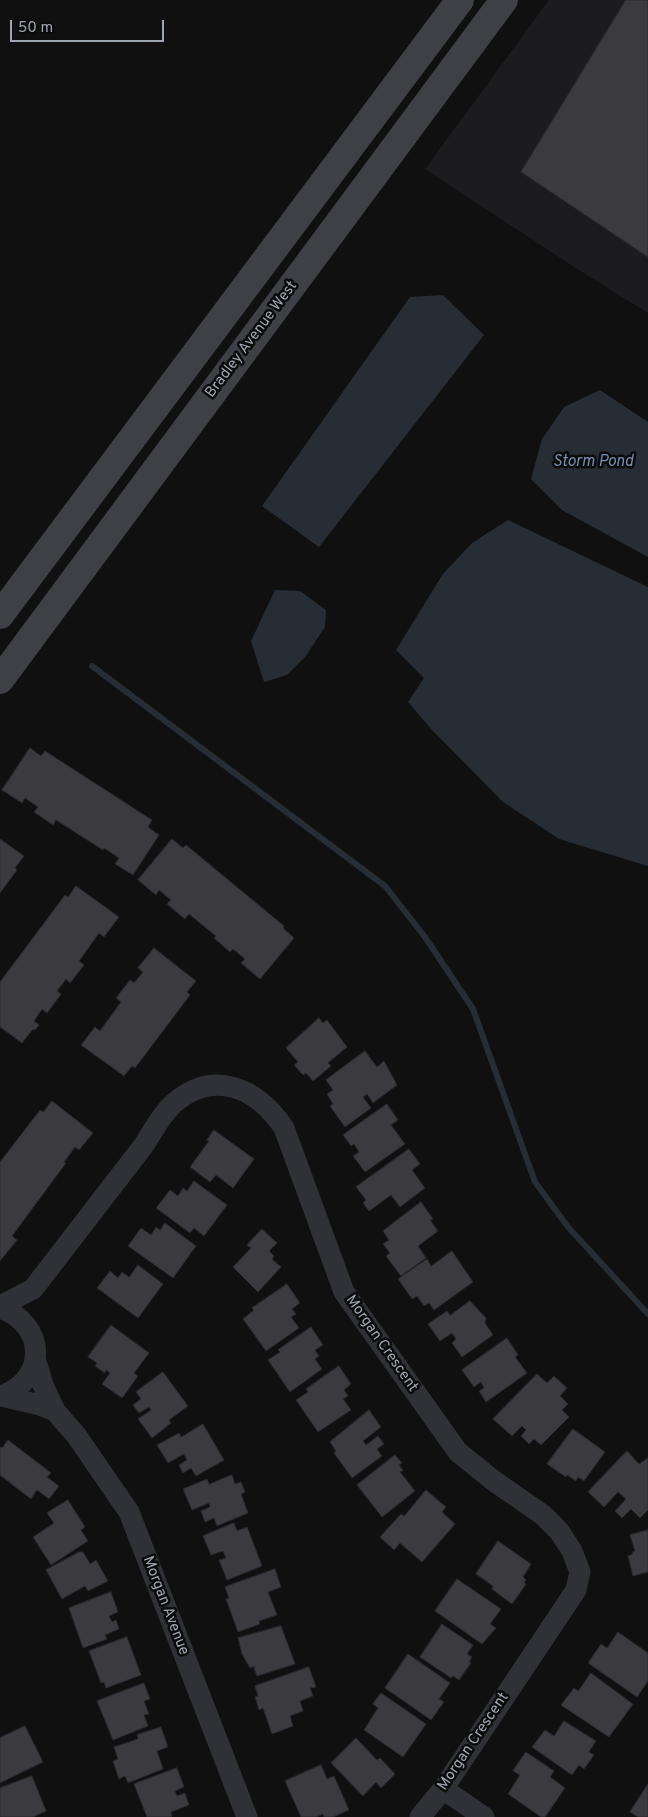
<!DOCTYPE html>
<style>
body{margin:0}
#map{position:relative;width:648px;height:1817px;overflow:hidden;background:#101011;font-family:Overpass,sans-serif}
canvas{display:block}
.scale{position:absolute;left:10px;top:20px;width:154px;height:22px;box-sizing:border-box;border:2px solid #a0a5b3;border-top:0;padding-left:6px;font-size:15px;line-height:18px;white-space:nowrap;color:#a0a5b3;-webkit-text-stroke:4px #0b0b0c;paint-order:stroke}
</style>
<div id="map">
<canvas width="648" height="1817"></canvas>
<div class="scale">50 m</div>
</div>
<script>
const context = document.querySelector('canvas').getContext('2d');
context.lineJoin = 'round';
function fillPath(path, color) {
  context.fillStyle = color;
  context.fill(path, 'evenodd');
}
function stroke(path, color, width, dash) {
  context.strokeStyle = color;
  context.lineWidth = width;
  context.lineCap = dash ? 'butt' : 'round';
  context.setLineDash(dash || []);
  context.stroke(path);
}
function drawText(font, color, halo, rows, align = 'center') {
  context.font = font + ' Overpass,sans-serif';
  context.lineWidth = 5;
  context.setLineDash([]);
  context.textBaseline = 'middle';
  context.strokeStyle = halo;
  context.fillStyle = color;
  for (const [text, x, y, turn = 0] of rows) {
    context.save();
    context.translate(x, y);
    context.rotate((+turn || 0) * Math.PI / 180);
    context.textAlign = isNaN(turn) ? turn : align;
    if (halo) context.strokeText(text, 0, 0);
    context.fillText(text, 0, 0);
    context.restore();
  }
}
fillPath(new Path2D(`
 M549,0H648V313L574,267L425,169Z`), '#1c1c1e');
fillPath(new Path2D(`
 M443,295L484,335L319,547L262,506L410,297Z
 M600,390L648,422V557L562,510L531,479L542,439L564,407Z
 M508,520L648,587V866L559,839L503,802L432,730L408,702L424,678L396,650L443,574L472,543Z
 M275,590L300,591L326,610L325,627L305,657L287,675L264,682L251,641Z`), '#262d35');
stroke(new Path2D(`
 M92,666L385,886L425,937L473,1009L535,1182L568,1227L648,1314`), '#262d35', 6);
const building = new Path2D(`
 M626,0H648V257L521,172Z
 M30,748L41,756L45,751L152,820L148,827L159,835L133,875L115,864L119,858L104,848L103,850L56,820L53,825L34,812L38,807L25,798L22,803L2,790Z
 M0,839L24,856L15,868L17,870L0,893Z
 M172,839L183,848L186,845L284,926L283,928L294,938L260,979L241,963L245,959L233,949L230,952L214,938L216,936L189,914L185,919L167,904L171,900L159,890L156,895L138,880Z
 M76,886L119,917L104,937L99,933L79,961L84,965L70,983L66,979L57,991L61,994L47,1013L42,1009L34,1021L39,1025L35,1030L33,1029L22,1043L0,1027V982L65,895L68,897Z
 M154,948L196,981L187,992L190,995L135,1068L132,1066L124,1076L81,1045L95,1027L100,1031L121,1002L116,998L130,980L134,983L143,972L138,968Z
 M319,1018L323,1023L327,1020L347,1047L328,1063L331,1066L313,1081L306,1073L303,1075L294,1065L298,1062L286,1048Z
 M365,1051L377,1067L384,1061L397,1085L373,1103L367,1094L363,1097L371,1108L345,1127L330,1106L333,1104L327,1094L333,1090L326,1080Z
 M52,1101L93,1133L79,1150L75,1147L64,1162L66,1163L12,1236L17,1240L0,1261V1162L40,1110L43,1112Z
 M387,1104L398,1120L391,1125L405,1144L365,1172L353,1156L359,1152L354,1144L351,1146L343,1135Z
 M214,1130L254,1159L233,1188L216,1175L210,1182L190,1167L209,1141L207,1140Z
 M409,1149L420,1164L412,1170L425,1188L400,1207L391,1195L369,1211L363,1203L366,1200L356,1187Z
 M194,1181L227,1205L204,1236L194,1228L190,1233L156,1208L170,1190L178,1196L183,1188L187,1191Z
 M421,1202L433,1219L430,1220L438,1231L418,1246L426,1258L401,1276L386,1256L390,1253L383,1244L389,1240L383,1231Z
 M165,1223L196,1246L173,1278L128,1246L141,1228L151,1235L156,1227L160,1230Z
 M262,1229L277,1243L269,1251L274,1256L272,1259L281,1267L258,1292L233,1267L251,1248L247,1245Z
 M452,1251L473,1282L434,1310L429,1303L424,1306L417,1296L412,1299L398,1279L427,1259L431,1266Z
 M138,1265L163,1284L138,1318L97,1288L110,1271L118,1278L122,1272L129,1277Z
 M287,1284L300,1303L292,1309L296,1314L291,1317L299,1328L266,1351L243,1319L254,1310L252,1308Z
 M470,1301L486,1318L485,1323L493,1335L462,1357L452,1343L456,1339L452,1333L440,1341L428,1324L447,1311L450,1315Z
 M111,1325L149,1353L134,1373L138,1376L122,1398L102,1384L110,1373L106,1370L105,1373L95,1366L97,1363L88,1357Z
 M311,1327L323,1345L315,1350L319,1356L315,1359L322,1369L290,1392L268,1360L280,1352L278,1350Z
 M507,1338L518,1355L515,1357L527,1373L486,1402L479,1391L484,1388L481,1382L474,1387L462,1370Z
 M339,1366L351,1384L344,1390L348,1396L343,1399L351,1410L318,1432L296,1400L308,1392L306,1389Z
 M163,1372L188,1406L169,1420L171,1423L152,1438L138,1419L151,1410L149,1407L139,1413L133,1405L141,1399L136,1392Z
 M537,1374L547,1383L554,1376L567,1388L560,1396L568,1404L562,1410L569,1417L541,1445L534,1439L529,1444L521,1436L526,1430L522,1426L512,1436L493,1419Z
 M369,1410L381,1427L363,1441L366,1445L378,1436L384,1444L377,1449L382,1456L352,1478L334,1453L336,1451L330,1442Z
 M203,1424L224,1460L196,1476L191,1468L183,1473L179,1465L187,1460L184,1454L168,1463L157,1445L179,1433L181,1437Z
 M573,1429L605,1452L584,1481L578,1477L576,1481L567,1475L566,1477L547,1464Z
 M8,1440L51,1473L47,1477L59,1486L49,1499L37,1490L31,1499L0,1475V1447L2,1448Z
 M627,1451L639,1464L648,1458V1510L640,1518L631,1509L622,1518L615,1511L626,1499L618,1492L604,1507L588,1492Z
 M395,1455L402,1463L399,1465L403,1470L400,1472L415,1491L382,1517L357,1485Z
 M232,1475L235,1484L241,1482L245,1492L241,1494L248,1513L217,1526L214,1518L205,1522L201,1511L210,1507L209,1503L192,1510L183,1489L207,1479L209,1484Z
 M426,1490L446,1507L442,1512L455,1524L422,1562L400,1543L394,1550L380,1537L401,1514L404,1516Z
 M68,1500L85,1527L81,1530L88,1541L51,1565L33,1537L54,1523L47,1513Z
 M234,1523L237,1531L247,1527L262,1566L227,1580L219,1560L226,1558L223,1551L211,1555L203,1536Z
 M648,1530V1572L633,1576L628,1556L633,1554L632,1552L635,1551L630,1535Z
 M498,1541L531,1564L523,1577L526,1580L524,1583L526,1584L512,1604L492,1589L493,1586L476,1574Z
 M79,1552H83L90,1564L96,1560L108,1581L88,1591L85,1586L62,1599L46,1570Z
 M275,1569L281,1587L268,1592L277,1615L259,1621L260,1624L238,1632L226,1599L229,1598L225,1587Z
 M457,1579L501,1609L490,1624L496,1628L482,1644L435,1611Z
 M111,1592L118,1612L109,1616L112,1622L116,1620L119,1629L105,1635L107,1639L83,1648L69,1608Z
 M442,1624L473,1645L467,1654L472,1657L469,1662L471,1663L459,1680L453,1676L451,1678L420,1657Z
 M281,1626L295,1664L257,1676L254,1668L256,1666L250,1668L242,1654L238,1638Z
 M618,1632L648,1653V1681L637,1697L588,1663L601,1644L607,1648Z
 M127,1637L141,1675L106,1688L104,1682L101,1683L89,1651Z
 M408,1654L450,1683L439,1699L444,1702L431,1720L385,1688Z
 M309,1667L316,1687L310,1688L313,1696L300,1701L303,1711L290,1716L293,1726L272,1734L263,1708L259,1710L255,1697L258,1696L255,1686Z
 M591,1673L633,1704L609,1737L561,1705L574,1688L578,1691Z
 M144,1683L150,1699L144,1701L149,1714L144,1715L148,1726L113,1740L97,1701Z
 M381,1693L426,1724L403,1757L364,1730L378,1708L373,1704Z
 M564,1721L596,1741L589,1752L594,1755L584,1769L579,1765L572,1775L532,1747L545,1730L554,1736Z
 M25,1726L43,1762L0,1783V1738Z
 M161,1727L168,1747L157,1751L163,1769L128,1783L125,1776L119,1779L113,1761L118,1759L114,1747L138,1739L137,1735Z
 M356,1738L377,1760L380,1758L395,1774L381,1788L376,1782L363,1796L331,1763Z
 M526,1752L554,1771L550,1777L565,1788L545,1817H541L508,1794L520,1775L513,1771Z
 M321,1765L327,1779L334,1776L349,1810L333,1817H324L323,1814L316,1817H301L285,1781Z
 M177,1768L184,1787L175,1791L177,1796L185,1793L189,1805L171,1812L172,1816L170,1817H147L134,1784Z
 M32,1776L46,1811L33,1817H0V1788Z
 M648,1784V1817H638L630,1812Z`);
fillPath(building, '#3a3a3f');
stroke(building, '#2a292d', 1);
stroke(new Path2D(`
 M0,1306L33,1289L144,1145C153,1131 161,1115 173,1104C214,1068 257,1088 284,1128L344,1292L458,1452L494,1481L543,1515L559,1531L572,1551L580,1572L576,1590L443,1789L420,1817
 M0,1308C47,1324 48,1381 0,1396
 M35,1358L43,1385L55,1411L76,1435L129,1512L247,1817
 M1,1396L40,1405L55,1411
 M443,1789L484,1817`), '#303136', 21);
stroke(new Path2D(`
 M0,615L460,0
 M0,680L504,0`), '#3e4046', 28);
drawText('15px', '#a0a5b3', '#0b0b0c', [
 ["Bradley Avenue West",252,340,-53],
 ["Morgan Crescent",381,1344,55],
 ["Morgan Avenue",165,1606,69],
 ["Morgan Crescent",474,1742,-56]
]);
drawText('italic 16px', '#7591b0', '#0b0b0c', [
 ["Storm Pond",593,463]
]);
</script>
